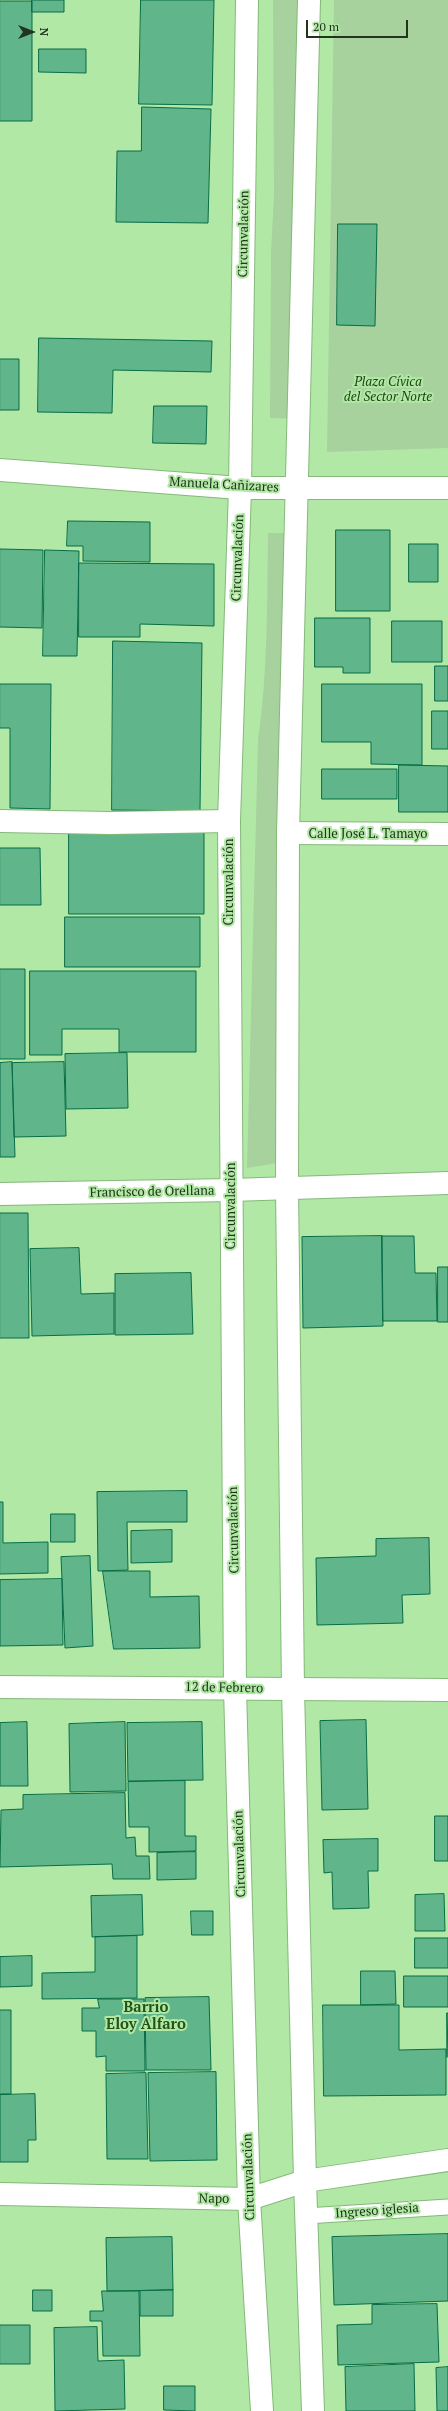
<!DOCTYPE html>
<meta charset="utf-8">
<style>
body{margin:0}
#map{position:relative;width:448px;height:2411px;overflow:hidden;background:#b2e8a6;font-family:"PT Serif",serif}
canvas{display:block}
.north{position:absolute;left:12px;top:12px;width:40px;height:40px;-webkit-text-stroke:3px #b2e8a6;paint-order:stroke;rotate:90deg;font-size:11px;font-weight:700;line-height:16px;text-align:center;color:#20351b}
.north::after{content:'';display:block;margin:auto;width:14px;height:18px;background:#20351b;clip-path:polygon(50% 0,100% 100%,50% 72%,0 100%)}
.scale{position:absolute;left:306px;top:20px;width:102px;height:18px;box-sizing:border-box;border:2px solid #20351b;border-top:0;padding-left:5px;font-size:12px;line-height:14px;white-space:nowrap;color:#20351b;-webkit-text-stroke:3px #b2e8a6;paint-order:stroke}
</style>
<div id="map">
<canvas width="448" height="2411"></canvas>
<div class="north">N</div>
<div class="scale">20 m</div>
</div>
<script>
const context = document.querySelector('canvas').getContext('2d');
context.lineJoin = 'round';
function fillPath(path, color) {
  context.fillStyle = color;
  context.fill(path, 'evenodd');
}
function stroke(path, color, width, dash) {
  context.strokeStyle = color;
  context.lineWidth = width;
  context.lineCap = dash ? 'butt' : 'round';
  context.setLineDash(dash || []);
  context.stroke(path);
}
function drawText(font, color, halo, rows, align = 'center') {
  context.font = font + ' "PT Serif",serif';
  context.lineWidth = 4;
  context.setLineDash([]);
  context.textBaseline = 'middle';
  context.strokeStyle = halo;
  context.fillStyle = color;
  for (const [text, x, y, turn = 0] of rows) {
    context.save();
    context.translate(x, y);
    context.rotate((+turn || 0) * Math.PI / 180);
    context.textAlign = isNaN(turn) ? turn : align;
    if (halo) context.strokeText(text, 0, 0);
    context.fillText(text, 0, 0);
    context.restore();
  }
}
fillPath(new Path2D(`
 M273,0H308L297,419L270,418L271,252L274,195Z
 M334,0H448V448L327,452Z
 M268,533H297L283,1162L247,1168L258,740C268,672 267,601 268,533Z`), '#a7d19d');
const building = new Path2D(`
 M32,0H64V12H32Z
 M141,0H214L212,105L139,104Z
 M0,1H32V121H0Z
 M39,49H86V73L39,72Z
 M142,107L211,109L208,223L116,222L117,151H141Z
 M338,224H377L375,326L337,325Z
 M39,338L212,341L211,372L113,370L112,413L38,412Z
 M0,359H19V410H0Z
 M154,406H207L206,444L153,443Z
 M68,521L150,522V562L83,561V546H67Z
 M336,530H390V611H336Z
 M409,544H438V582H409Z
 M0,549L43,550L42,628L0,627Z
 M45,550L79,551L77,656H43Z
 M79,563L214,564V626L140,624V637H79Z
 M315,618H370V673H343V667H315Z
 M392,621H442V662H392Z
 M113,641L202,643L200,811L112,810Z
 M435,666H448V701H435Z
 M0,684H51L50,809L10,808V728H0Z
 M322,684H422V765L371,764V742H322Z
 M432,711H448V749H432Z
 M399,765L448,766V812H399Z
 M322,769H397V799H322Z
 M69,830L204,831V914H69Z
 M0,848H40L41,905H0Z
 M65,917H200V967H65Z
 M0,969H25V1059H0Z
 M30,971H196V1052H119V1029H62V1055H30Z
 M127,1053L128,1108L66,1109L65,1054Z
 M12,1062L15,1157H0V1063Z
 M64,1062L66,1136L14,1137L12,1063Z
 M0,1213H28L29,1338H0Z
 M382,1236L383,1326L303,1328L302,1237Z
 M382,1236H414L415,1273H436L437,1321H383Z
 M79,1248L81,1294L114,1293V1334L32,1336L30,1249Z
 M438,1267H448V1322H438Z
 M191,1273L193,1334L115,1335V1274Z
 M187,1491V1522H127L128,1570L98,1571L97,1492Z
 M0,1502H3V1543L48,1542V1573L0,1574Z
 M51,1514H75V1542H51Z
 M172,1530V1562L131,1563V1531Z
 M429,1538L430,1594L402,1595L403,1623L317,1625L316,1558L376,1556V1539Z
 M90,1556L93,1646L65,1648L61,1557Z
 M103,1571H150V1597L199,1596L200,1648L114,1649Z
 M62,1579L63,1645L0,1646V1580Z
 M366,1720L368,1809L322,1810L320,1721Z
 M27,1722L28,1786H0V1723Z
 M125,1722L126,1791L70,1792L69,1724Z
 M202,1722L203,1780L128,1781L127,1723Z
 M185,1781V1836H196V1851L149,1852V1827H129L128,1782Z
 M125,1793L126,1838L135,1837L136,1856H149L150,1879H113L112,1864L0,1867L1,1810L23,1809V1795Z
 M435,1816H448V1861H435Z
 M378,1839V1871H368L369,1908L333,1909L332,1872L324,1873L323,1840Z
 M196,1852V1879L157,1880V1853Z
 M444,1894L445,1931H415V1895Z
 M142,1895L143,1935L92,1937L91,1896Z
 M191,1911H213V1935H192Z
 M137,1936V1998L42,1999V1973L95,1972V1937Z
 M415,1938H448V1968H415Z
 M32,1956V1986L0,1987V1957Z
 M361,1971H395L396,2004L361,2005Z
 M404,1976H448V2007H404Z
 M209,1997L211,2070H146L145,1998Z
 M98,1999H144L145,2071H106V2056L96,2057V2031H82V2008H99Z
 M323,2005H399V2050L446,2049V2095L324,2096Z
 M0,2010H11V2094H0Z
 M447,2013H448L447,2057Z
 M216,2072L217,2160L150,2161L148,2073Z
 M146,2073L148,2159H107L106,2074Z
 M35,2094L36,2140H28V2162H0V2095Z
 M448,2234V2301L334,2305L332,2237Z
 M172,2237L173,2290L107,2291L106,2238Z
 M33,2290H52V2311H33Z
 M173,2290V2316H140V2291Z
 M102,2291H139L140,2356H103L102,2321H90V2311H103Z
 M437,2304L439,2362L338,2365L337,2325L372,2324V2305Z
 M0,2325H30V2364H0Z
 M97,2327L98,2361L124,2360L125,2409L55,2411L54,2328Z
 M414,2364L415,2411H346L345,2367Z
 M448,2367V2411H437L436,2368Z
 M164,2386H195V2411L164,2410Z`);
fillPath(building, '#60b58a');
stroke(building, '#076d46', 1);
const service = new Path2D(`
 M306,2216L448,2207`);
const minor = new Path2D(`
 M0,470L240,488H448
 M0,821L110,823L229,821
 M288,833L448,834
 M0,1194L231,1190L448,1183
 M0,1687L293,1689
 M0,2194L249,2199L305,2181L448,2160`);
const tertiary = new Path2D(`
 M293,1689L448,1690`);
const secondary = new Path2D(`
 M247,0L240,488L229,821L235,1688L249,2199L262,2411
 M309,0L288,833L287,1188L293,1689L305,2181L313,2411`);
stroke(service, '#84b979', 17);
stroke(minor, '#84b979', 24);
stroke(tertiary, '#84b979', 24);
stroke(secondary, '#84b979', 24);
stroke(service, '#fff', 15);
stroke(minor, '#fff', 22);
stroke(tertiary, '#fff', 22);
stroke(secondary, '#fff', 22);
drawText('13px', '#20351b', '#b2e8a6', [
 ["Circunvalación",244,234,-89],
 ["Manuela Cañizares",224,485,3],
 ["Circunvalación",238,558,-88],
 ["Calle José L. Tamayo",368,834],
 ["Circunvalación",229,882,-90],
 ["Francisco de Orellana",152,1192,-1],
 ["Circunvalación",231,1206,-90],
 ["Circunvalación",234,1530,-91],
 ["12 de Febrero",224,1688,1],
 ["Circunvalación",240,1854,-92],
 ["Circunvalación",249,2177,-92],
 ["Napo",214,2199,1],
 ["Ingreso iglesia",377,2211,-4]
]);
drawText('italic 13px', '#1c4512', '#b2e8a6', [
 ["Plaza Cívica",388,382],
 ["del Sector Norte",388,397]
]);
drawText('bold 15px', '#235317', '#b2e8a6', [
 ["Barrio",146,2008],
 ["Eloy Alfaro",146,2025]
]);
</script>
